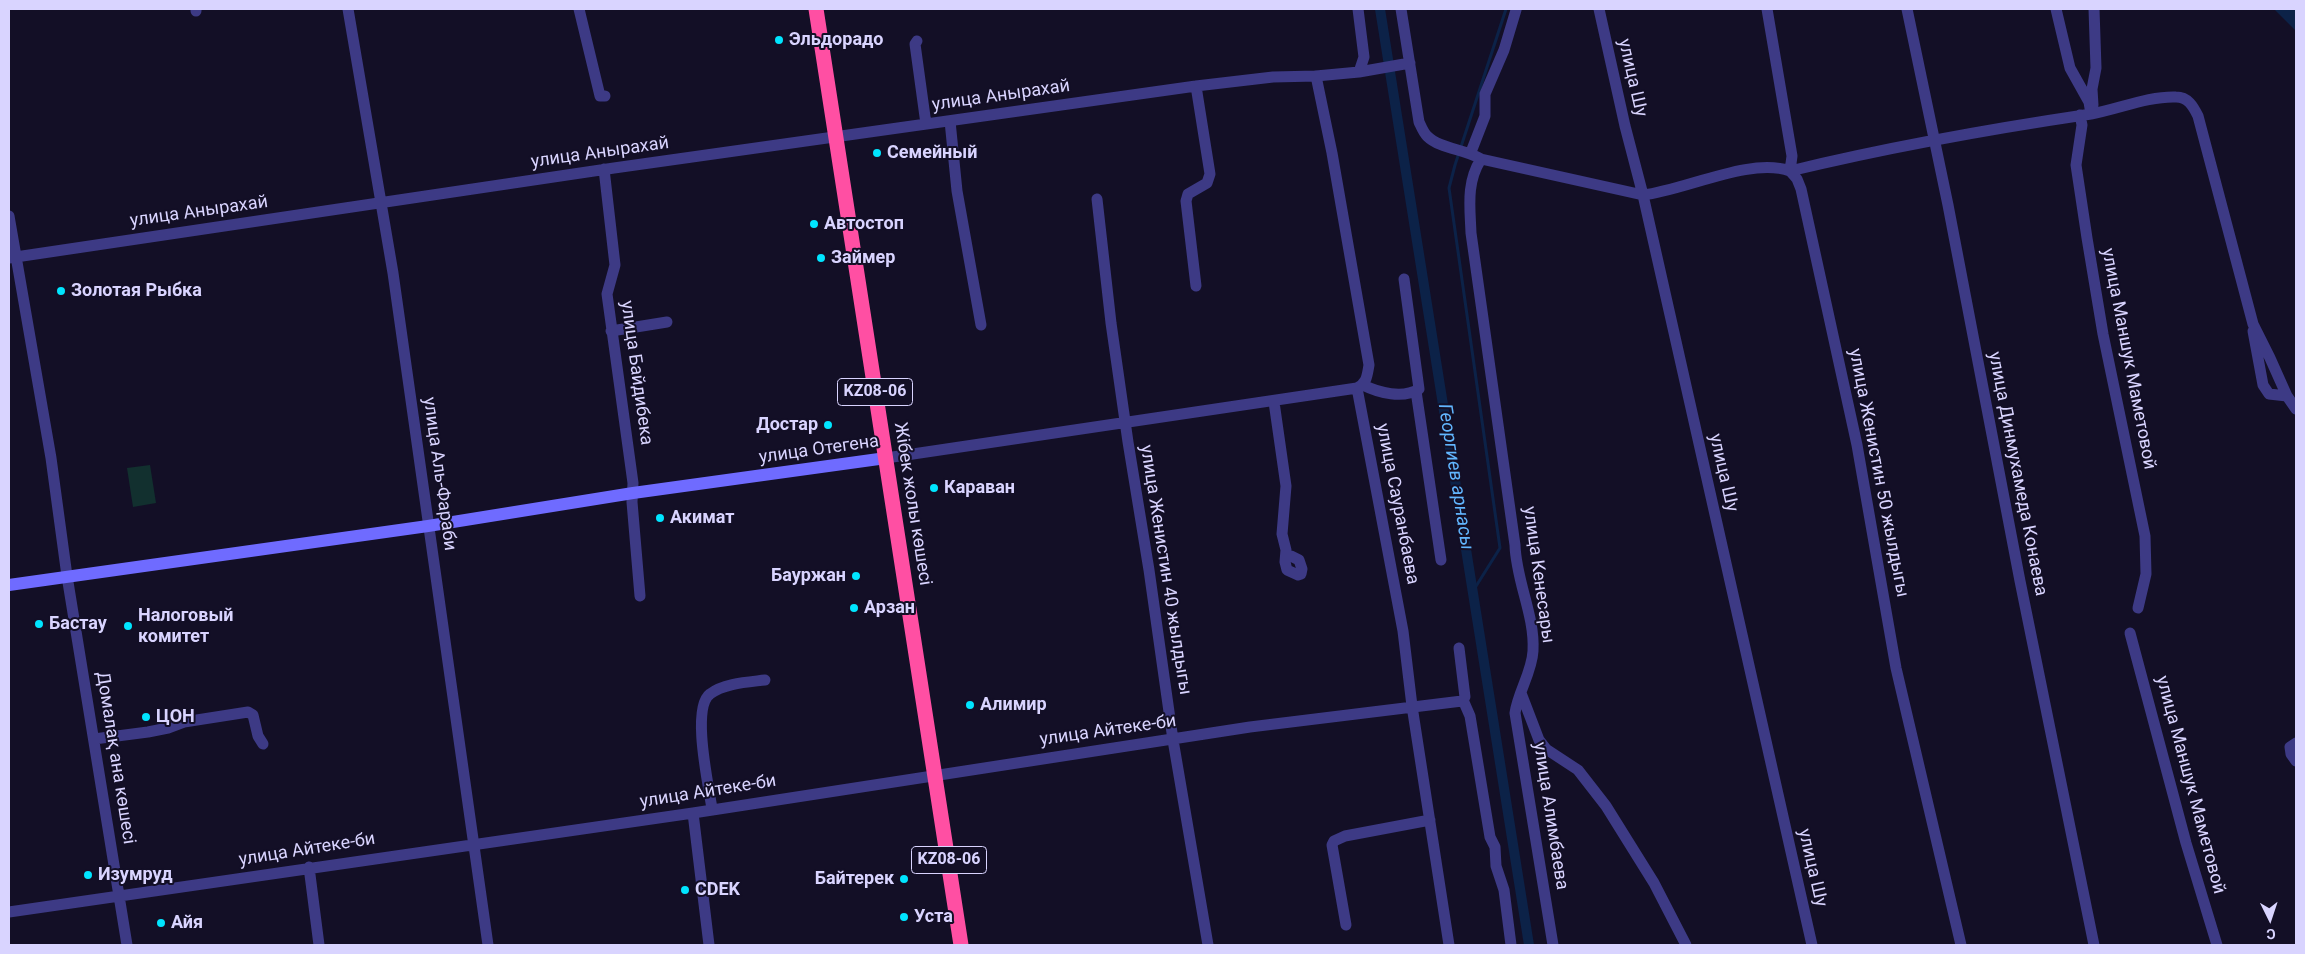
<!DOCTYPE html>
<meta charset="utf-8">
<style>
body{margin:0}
#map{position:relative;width:2305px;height:954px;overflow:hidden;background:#130f26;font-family:Roboto,sans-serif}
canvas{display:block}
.frame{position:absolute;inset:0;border:10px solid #d9d4ff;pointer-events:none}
.north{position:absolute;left:2245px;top:894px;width:50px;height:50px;-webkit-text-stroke:4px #130f26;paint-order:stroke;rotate:176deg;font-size:14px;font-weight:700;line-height:20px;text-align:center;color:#d9d4ff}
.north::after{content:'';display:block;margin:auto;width:18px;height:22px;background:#d9d4ff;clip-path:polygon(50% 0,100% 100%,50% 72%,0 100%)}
</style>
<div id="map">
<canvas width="2305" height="954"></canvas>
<div class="frame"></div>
<div class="north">С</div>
</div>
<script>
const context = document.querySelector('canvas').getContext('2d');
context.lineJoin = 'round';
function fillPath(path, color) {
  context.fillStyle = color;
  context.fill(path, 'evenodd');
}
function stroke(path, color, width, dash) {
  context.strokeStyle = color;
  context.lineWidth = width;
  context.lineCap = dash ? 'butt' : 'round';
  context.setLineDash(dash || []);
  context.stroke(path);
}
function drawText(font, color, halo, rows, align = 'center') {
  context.font = font + ' Roboto,sans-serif';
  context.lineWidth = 4;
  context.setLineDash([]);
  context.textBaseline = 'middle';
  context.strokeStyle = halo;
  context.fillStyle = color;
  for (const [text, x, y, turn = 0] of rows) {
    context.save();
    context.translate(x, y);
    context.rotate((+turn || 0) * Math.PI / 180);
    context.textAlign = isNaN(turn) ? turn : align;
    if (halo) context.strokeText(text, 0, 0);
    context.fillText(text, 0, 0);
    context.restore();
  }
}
fillPath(new Path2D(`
 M150,465L156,503L133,507L127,468Z`), '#12302f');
fillPath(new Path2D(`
 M2274,9H2296V31Z`), '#0c2248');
stroke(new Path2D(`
 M1473,591L1500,548L1449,188L1455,165L1506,9`), '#0c2248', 3);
stroke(new Path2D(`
 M1380,9L1529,945`), '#0c2248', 10);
stroke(new Path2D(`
 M196,9V11
 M348,9L393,273L488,945
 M579,9L600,96H605
 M1358,9L1364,57L1359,72
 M1401,9L1419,122C1421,126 1423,132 1427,136C1440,149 1465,149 1481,159L1643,195C1686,190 1750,157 1790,171C1889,147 1990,129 2091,114C2119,109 2148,96 2176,97C2188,97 2193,106 2198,116L2253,324L2270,358L2287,396L2296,409
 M1599,9L1625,126L1643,195L1812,945
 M1767,9L1792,156L1790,171
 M1907,9L1948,205L2020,581L2094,945
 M2056,9L2070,68L2089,102L2091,114
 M917,41L915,44L926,124
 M1196,86L1210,174L1207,183L1188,194L1186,201L1196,286
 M2093,105L2092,89L2096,68L2094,9
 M2080,115L2082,125L2076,165L2087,238L2103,334L2145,536L2146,574L2138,608
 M950,121L957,191L981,325
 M1471,152L1485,116V94L1504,50L1516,10
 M1481,159C1466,183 1470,207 1471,233L1515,545C1516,581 1535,615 1533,651C1532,672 1518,692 1515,713L1553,945
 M604,169L615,265L607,294L633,483L632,502L640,596
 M1790,171L1797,179L1801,189L1857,445L1896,668L1961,945
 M1097,199L1111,323L1128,442L1149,570L1173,740L1208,945
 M9,216L51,458L67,576L127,945
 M9,258L614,168L1196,86L1273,77L1316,76L1359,72L1410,63
 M611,331L667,322
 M2253,331L2263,385L2269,394L2287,396
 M1363,385C1379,393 1403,399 1419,389L1404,279
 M1357,388L1403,631L1412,706L1449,945
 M1416,391L1441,560
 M1274,402L1286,486L1282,534L1286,550L1285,562L1287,570L1298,575L1301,574L1302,569L1299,560L1291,556L1287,557
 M886,458L1357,388C1367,383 1367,376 1369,365L1332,153L1316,76
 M2130,633L2186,843L2217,945
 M1521,693L1539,740L1546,749L1578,770L1606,806L1654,883L1686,945
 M1463,700L1470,716L1490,837L1495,847L1496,866L1504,890L1511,945
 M94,739L148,732L168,728L184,722L248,712L253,715L258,736L263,744
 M2296,743L2290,747L2291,754L2296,761
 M712,809C709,787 691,708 710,694C724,683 749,682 765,680
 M693,813L709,945
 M309,867L319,945
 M9,912L693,813L1250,727L1462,701L1465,697L1459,648
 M1346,925L1332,845L1334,841L1345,836L1430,820`), '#3d3a85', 11);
stroke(new Path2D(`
 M9,585L428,526L633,493L886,458`), '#6f6bff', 12);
stroke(new Path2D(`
 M816,9L961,945`), '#ff4fa3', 15);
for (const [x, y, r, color] of [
 [779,40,5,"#00e5ff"],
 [877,153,5,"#00e5ff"],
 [814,224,5,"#00e5ff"],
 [821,258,5,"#00e5ff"],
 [61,291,5,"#00e5ff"],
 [828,425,5,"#00e5ff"],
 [934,488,5,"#00e5ff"],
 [660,518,5,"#00e5ff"],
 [856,576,5,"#00e5ff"],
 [854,608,5,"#00e5ff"],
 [39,624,5,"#00e5ff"],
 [128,626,5,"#00e5ff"],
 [970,705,5,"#00e5ff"],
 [146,717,5,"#00e5ff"],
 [88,875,5,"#00e5ff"],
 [904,879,5,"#00e5ff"],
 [685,890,5,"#00e5ff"],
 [904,917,5,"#00e5ff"],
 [161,923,5,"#00e5ff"]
]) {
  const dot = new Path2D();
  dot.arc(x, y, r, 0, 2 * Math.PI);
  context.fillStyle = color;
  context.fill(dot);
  stroke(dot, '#130f26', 2);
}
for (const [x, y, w] of [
 [875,392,75],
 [949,860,75]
]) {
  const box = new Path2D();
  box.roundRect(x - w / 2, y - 13.5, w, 27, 4);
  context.fillStyle = '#130f26';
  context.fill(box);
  stroke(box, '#d9d4ff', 1);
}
drawText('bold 16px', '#d9d4ff', null, [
 ["KZ08-06",875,392],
 ["KZ08-06",949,860]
]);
drawText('bold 18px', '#d9d4ff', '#130f26', [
 ["Эльдорадо",789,40],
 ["Семейный",887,153],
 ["Автостоп",824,224],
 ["Займер",831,258],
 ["Золотая Рыбка",71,291],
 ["Достар",818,425,"right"],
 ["Караван",944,488],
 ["Акимат",670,518],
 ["Бауржан",846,576,"right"],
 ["Арзан",864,608],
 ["Налоговый",138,616],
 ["комитет",138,637],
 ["Бастау",49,624],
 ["Алимир",980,705],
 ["ЦОН",156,717],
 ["Изумруд",98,875],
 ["Байтерек",894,879,"right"],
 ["CDEK",695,890],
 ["Уста",914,917],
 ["Айя",171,923]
], 'left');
drawText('18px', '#d9d4ff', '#130f26', [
 ["улица Шу",1632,78,77],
 ["улица Анырахай",1001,96,-8],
 ["улица Анырахай",600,153,-8],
 ["улица Анырахай",199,212,-8],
 ["улица Маншук Маметовой",2128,359,79],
 ["улица Байдибека",636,373,82],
 ["улица Отегена",819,450,-8],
 ["улица Шу",1723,473,77],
 ["улица Женистин 50 жылдыгы",1878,473,79],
 ["улица Аль-Фараби",439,474,82],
 ["улица Динмухамеда Конаева",2017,474,79],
 ["Жібек жолы көшесі",912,504,81],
 ["улица Сауранбаева",1397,504,79],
 ["улица Женистин 40 жылдыгы",1165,570,81],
 ["улица Кенесары",1538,575,82],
 ["улица Айтеке-би",1108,731,-8],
 ["Домалақ ана көшесі",115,758,81],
 ["улица Маншук Маметовой",2190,785,75],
 ["улица Айтеке-би",708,792,-9],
 ["улица Алимбаева",1550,816,81],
 ["улица Айтеке-би",307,850,-9],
 ["улица Шу",1812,868,77]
]);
drawText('italic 19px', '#62b6ff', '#130f26', [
 ["Георгиев арнасы",1455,477,81]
]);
</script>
